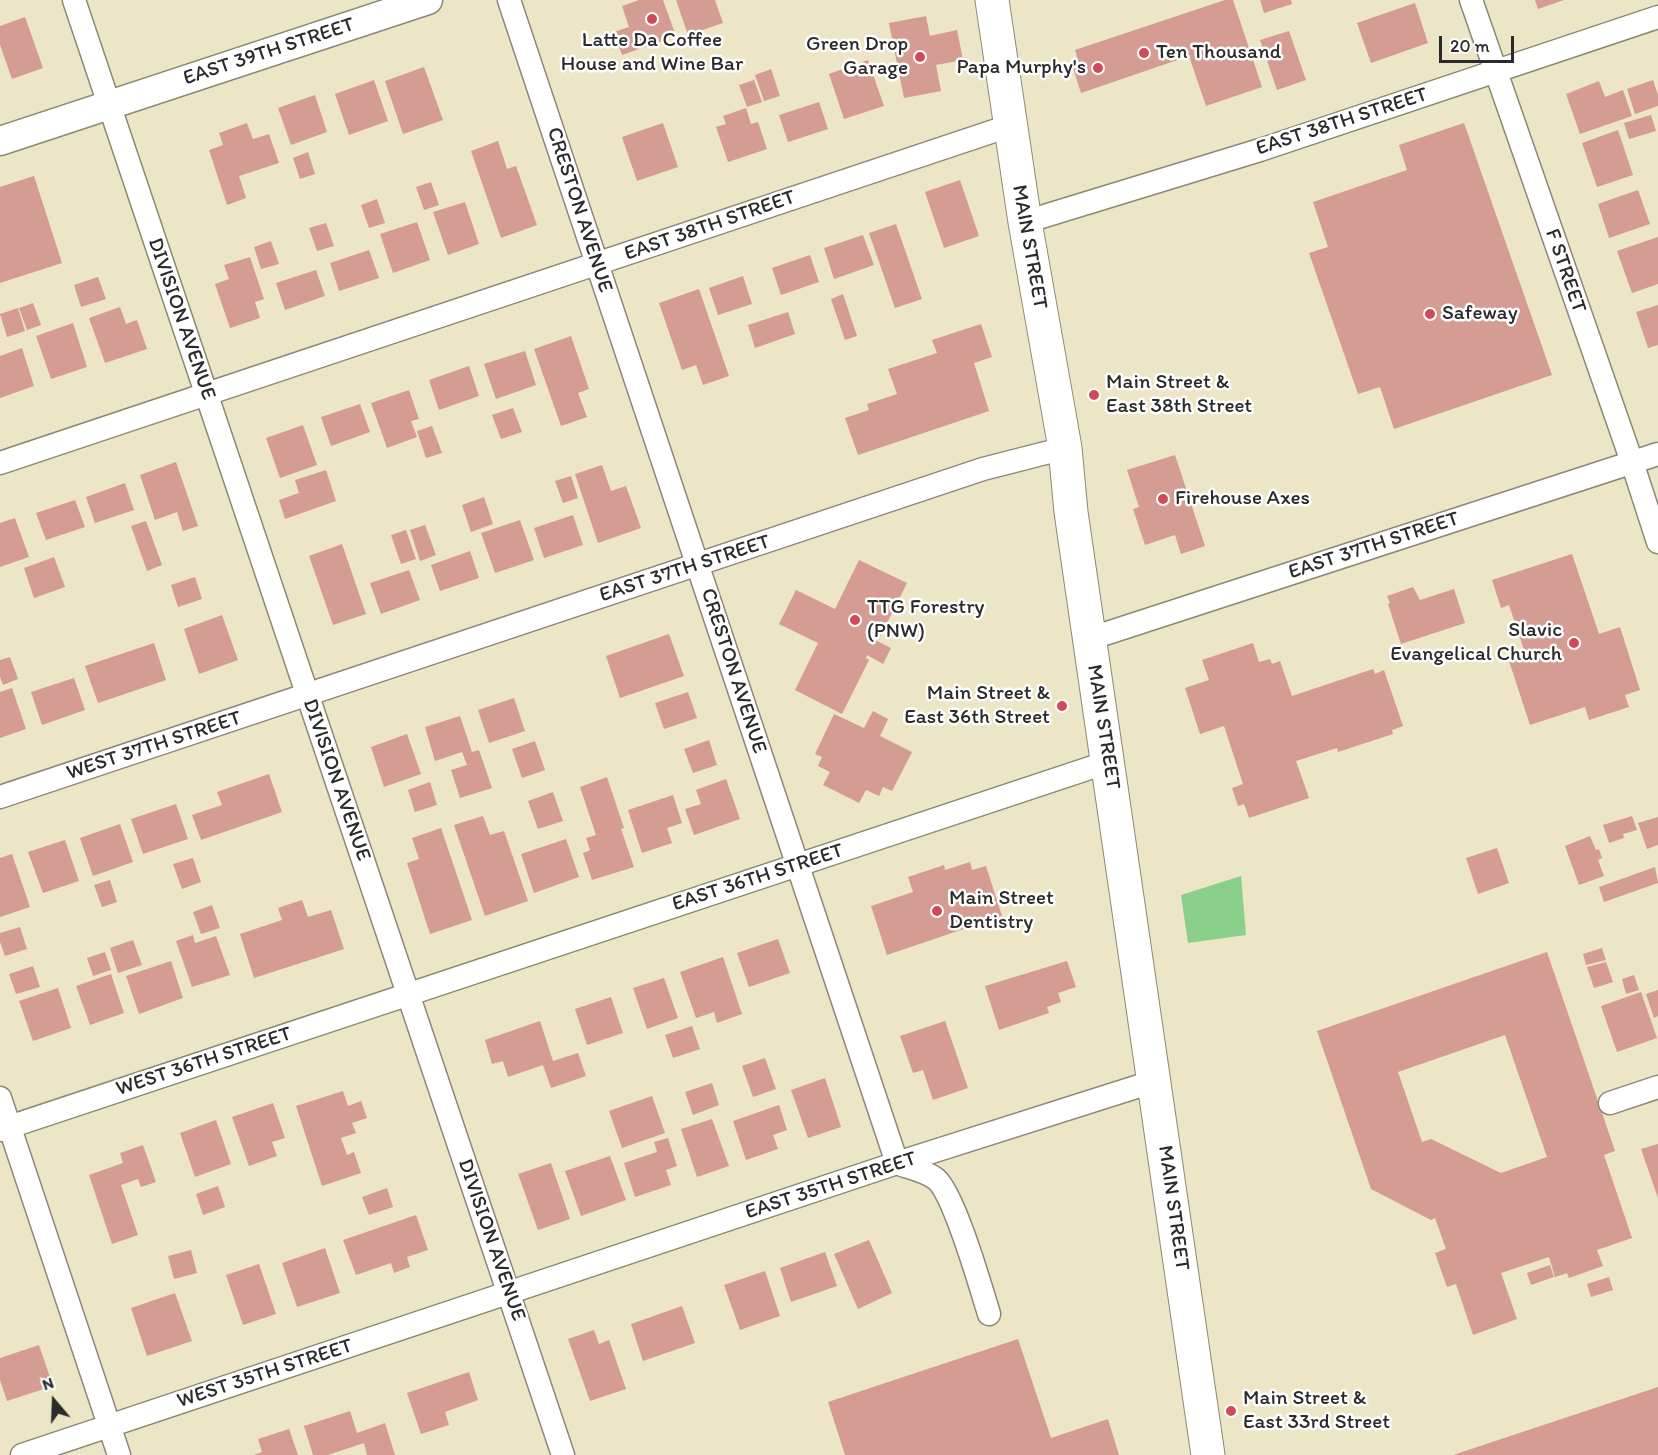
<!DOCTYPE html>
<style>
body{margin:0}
#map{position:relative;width:1658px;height:1455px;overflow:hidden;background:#ece5c6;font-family:Itim,sans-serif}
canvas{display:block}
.north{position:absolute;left:24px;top:1371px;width:60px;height:60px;-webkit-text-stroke:4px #fff;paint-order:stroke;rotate:341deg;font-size:16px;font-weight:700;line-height:24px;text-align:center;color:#2b2b2b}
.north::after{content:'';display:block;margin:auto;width:21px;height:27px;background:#2b2b2b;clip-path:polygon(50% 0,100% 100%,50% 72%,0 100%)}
.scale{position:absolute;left:1439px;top:36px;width:75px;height:27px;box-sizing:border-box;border:3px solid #2b2b2b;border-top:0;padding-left:8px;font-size:18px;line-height:21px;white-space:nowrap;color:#2b2b2b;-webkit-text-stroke:4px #fff;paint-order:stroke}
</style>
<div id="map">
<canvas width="1658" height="1455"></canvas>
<div class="north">N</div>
<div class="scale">20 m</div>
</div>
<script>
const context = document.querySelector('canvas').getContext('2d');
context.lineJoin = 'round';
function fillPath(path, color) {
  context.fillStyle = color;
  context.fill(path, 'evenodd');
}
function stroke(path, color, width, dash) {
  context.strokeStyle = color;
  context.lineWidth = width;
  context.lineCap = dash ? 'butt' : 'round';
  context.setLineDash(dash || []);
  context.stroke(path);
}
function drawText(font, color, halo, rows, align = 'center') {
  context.font = font + ' Itim,sans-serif';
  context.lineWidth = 5;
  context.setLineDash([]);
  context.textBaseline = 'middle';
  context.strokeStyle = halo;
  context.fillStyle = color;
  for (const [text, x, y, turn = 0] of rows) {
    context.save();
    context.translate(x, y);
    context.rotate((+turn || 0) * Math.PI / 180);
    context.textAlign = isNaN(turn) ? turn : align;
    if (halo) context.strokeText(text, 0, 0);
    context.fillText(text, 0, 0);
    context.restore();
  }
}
fillPath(new Path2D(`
 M1241,876L1246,935L1188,943L1181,895Z`), '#8ad08a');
fillPath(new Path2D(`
 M639,0H663L676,36L622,55L614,32L629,27L622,6Z
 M676,0H715L723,23L688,35Z
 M1225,0H1233L1262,87L1206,106L1189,56L1081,93L1071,62L1078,60L1075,50Z
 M1260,0H1291L1292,4L1264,13Z
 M1535,0H1564L1538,9Z
 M1415,3L1428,43L1371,63L1357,23Z
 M926,16L930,36L957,30L963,60L936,65L941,91L904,98L889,23Z
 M25,17L43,68L12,79L0,45V26Z
 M1289,31L1306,80L1277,90L1260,40Z
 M868,60L884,106L844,119L829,74Z
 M424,67L443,120L403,134L385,81Z
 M771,69L780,96L764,101L755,75Z
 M374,80L388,121L349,135L335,94Z
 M754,80L762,102L747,107L739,85Z
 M1653,80L1658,95V106L1635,114L1627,89Z
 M1599,81L1605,97L1623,90L1632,116L1580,134L1566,94Z
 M315,95L327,132L291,145L278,108Z
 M819,102L828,129L788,142L779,115Z
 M746,108L751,124L758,122L767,149L728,162L716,127L726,124L723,116Z
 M1651,115L1656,131L1629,139L1624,123Z
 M247,123L253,139L269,134L279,163L239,176L246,198L227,205L209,150L223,145L219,133Z
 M663,123L678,167L637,181L622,137Z
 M1464,123L1552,375L1394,429L1380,387L1358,394L1309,253L1328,247L1313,202L1407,170L1399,145Z
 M1618,130L1633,175L1597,187L1582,143Z
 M498,141L507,169L516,166L537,225L501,238L471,151Z
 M308,152L315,174L300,179L293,158Z
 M34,176L62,263L0,283V187Z
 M960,180L979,236L944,248L925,192Z
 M431,182L439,205L424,210L416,187Z
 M1638,190L1650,224L1609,238L1598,204Z
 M377,199L385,223L369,228L361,205Z
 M465,202L479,244L448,255L433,212Z
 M417,222L430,260L393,273L380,234Z
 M326,223L334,246L317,251L309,228Z
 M896,224L922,299L895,308L869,233Z
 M863,235L874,265L834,279L824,248Z
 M1658,237V284L1632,293L1617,251Z
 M271,241L279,264L261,269L254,247Z
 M369,250L379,278L339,291L330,263Z
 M810,255L819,282L781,295L772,268Z
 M250,257L264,299L255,302L260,318L230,328L215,284L229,279L224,265Z
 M316,270L325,296L285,310L276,283Z
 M743,276L752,304L718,315L709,288Z
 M98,277L106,299L81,307L74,285Z
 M699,289L729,376L703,385L696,365L682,370L659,303Z
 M843,294L857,336L845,340L831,299Z
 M33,303L41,325L27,330L19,308Z
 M1658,305V345L1648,348L1636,312Z
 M120,307L126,324L137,320L147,349L105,363L89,318Z
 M18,308L25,331L7,337L0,314Z
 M788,312L795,334L755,348L748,325Z
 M73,323L87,367L51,379L36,336Z
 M981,324L992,357L974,363L989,411L858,455L845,418L869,410L867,404L897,394L888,369L937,353L932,340Z
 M571,336L589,389L578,393L587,417L561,426L534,349Z
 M22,348L34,386L0,398V356Z
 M525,351L536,385L496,399L484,364Z
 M469,366L479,396L439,410L429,380Z
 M409,390L419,419L411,421L417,437L387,448L371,403Z
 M360,404L370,432L331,446L321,417Z
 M513,408L522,432L501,439L492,415Z
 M303,425L317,465L280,478L266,438Z
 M432,426L442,453L426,458L417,431Z
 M1175,455L1205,546L1181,554L1175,535L1145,545L1133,509L1139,507L1127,470Z
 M176,462L198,526L183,531L177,512L155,520L140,475Z
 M602,465L611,491L626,486L641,528L598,543L575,474Z
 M326,470L336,501L285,519L279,500L299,493L295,480Z
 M571,476L578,498L563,503L555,481Z
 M125,483L134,510L95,523L86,497Z
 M484,497L493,524L471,532L462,505Z
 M75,500L85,527L46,540L36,513Z
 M573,515L583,545L544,558L534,528Z
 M15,518L29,557L0,567V523Z
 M520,520L534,560L495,573L481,533Z
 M146,521L162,565L147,571L131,526Z
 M425,525L436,555L420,561L410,530Z
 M406,530L416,559L401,564L391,535Z
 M342,544L366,614L333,625L309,556Z
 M470,551L479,578L440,591L431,565Z
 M1572,554L1599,634L1620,627L1640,690L1625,695L1629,707L1589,720L1585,707L1530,725L1508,658L1525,653L1509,605L1501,608L1492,580Z
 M54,557L65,587L34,598L24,568Z
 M859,560L907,583L879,639L876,637L875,640L891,648L883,664L867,655L866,658L869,660L842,714L795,690L818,643L779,624L796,590L835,609Z
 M409,570L420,600L381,614L370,583Z
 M195,577L202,599L178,607L171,585Z
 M1413,587L1420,600L1454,589L1465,623L1401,644L1388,604L1390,603L1387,596Z
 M222,615L238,660L199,674L184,629Z
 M669,634L684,676L620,698L606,656Z
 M154,643L166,680L98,703L85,666Z
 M1253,643L1259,662L1270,659L1272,664L1280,661L1292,696L1373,669L1375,674L1384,670L1403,726L1392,730L1393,734L1338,752L1337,748L1296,761L1309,798L1249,818L1244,804L1238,806L1232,788L1243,784L1224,726L1200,734L1185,688L1209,680L1202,660Z
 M10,657L18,679L3,685L0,677V660Z
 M74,678L85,710L42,725L31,692Z
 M12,688L26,729L0,738V692Z
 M688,692L697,718L664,729L655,703Z
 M514,698L525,731L489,743L478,710Z
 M873,711L888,719L880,736L912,752L892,791L883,787L879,796L866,790L859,803L823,785L830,772L818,766L822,757L815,754L834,714L864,728Z
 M460,716L472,752L479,750L492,788L460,798L451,770L467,765L462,752L435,761L425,727Z
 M407,734L421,774L384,787L371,747Z
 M709,740L717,765L693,773L684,749Z
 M535,741L545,770L522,778L512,749Z
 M269,774L282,812L201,840L192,815L222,805L217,792Z
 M607,777L624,828L621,829L634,867L592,880L583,853L590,850L586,838L596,835L580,787Z
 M726,779L740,819L694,835L685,809L701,804L696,790Z
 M430,782L437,805L415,812L408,790Z
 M553,792L563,821L538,829L528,801Z
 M673,795L682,823L667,828L672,843L642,853L628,810Z
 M176,804L188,839L143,854L131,819Z
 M483,816L490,835L504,831L528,901L485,916L454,825Z
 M1632,816L1637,830L1623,834L1624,838L1609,843L1603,825Z
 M1658,817V845L1647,849L1638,823Z
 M120,824L133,862L93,876L80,838Z
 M441,828L472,920L430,934L407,863L419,859L412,838Z
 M1590,836L1596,850L1599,849L1602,858L1598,860L1604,876L1579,885L1565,846Z
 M566,839L579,877L534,893L521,854Z
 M65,840L79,881L43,893L28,852Z
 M1497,848L1509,883L1478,894L1466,858Z
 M12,854L30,907L0,917V858Z
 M193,858L201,882L182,889L173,864Z
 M970,862L972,870L986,866L1002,916L887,955L871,906L913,892L908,877L944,865L945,870Z
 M1655,867L1658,883L1604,902L1599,887Z
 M110,880L117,902L102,907L94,885Z
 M302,900L308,917L331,910L344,949L254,978L240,934L282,920L278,908Z
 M212,905L220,928L201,934L193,912Z
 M20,927L27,949L5,956L0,942V933Z
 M193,935L195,943L216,936L230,975L192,987L176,941Z
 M778,939L790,973L749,987L737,953Z
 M133,940L142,965L118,973L110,948Z
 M1602,948L1606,960L1586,965L1583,954Z
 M105,952L111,970L93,976L87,958Z
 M1547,952L1615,1151L1604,1155L1632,1238L1597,1250L1603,1266L1569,1278L1567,1273L1555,1277L1549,1257L1501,1273L1517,1319L1473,1335L1456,1284L1447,1287L1435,1253L1446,1249L1435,1218L1431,1220L1371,1189L1317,1031ZM1505,1035L1547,1157L1501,1173L1431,1139L1422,1142L1398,1072Z
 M723,957L742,1014L717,1023L714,1012L696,1018L680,972Z
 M171,961L183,998L139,1014L126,976Z
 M1067,961L1076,987L1058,993L1061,1002L1047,1007L1049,1013L999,1030L985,986Z
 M1606,962L1613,982L1594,988L1587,967Z
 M33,966L40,987L16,994L9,974Z
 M111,974L124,1013L90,1025L76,986Z
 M1634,975L1639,990L1626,994L1622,979Z
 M664,978L678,1018L647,1029L633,988Z
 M58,988L71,1028L33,1041L19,1001Z
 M1658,990V1016L1654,1018L1646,994Z
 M1641,992L1657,1038L1617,1052L1601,1006Z
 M611,997L623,1033L587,1045L575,1009Z
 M540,1021L553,1061L578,1053L586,1076L551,1088L543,1065L508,1077L503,1061L492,1064L485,1040Z
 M945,1021L968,1088L933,1100L923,1070L913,1073L900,1036Z
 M692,1026L700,1049L673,1058L665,1035Z
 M765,1058L776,1089L753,1097L742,1066Z
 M825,1078L841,1127L808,1138L791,1090Z
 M712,1083L719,1105L693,1115L685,1092Z
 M343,1091L348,1106L361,1101L367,1118L352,1123L356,1133L341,1138L347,1155L354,1152L361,1173L322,1186L296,1106Z
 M652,1096L665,1133L622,1148L609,1111Z
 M273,1103L285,1138L272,1142L277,1156L249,1166L232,1117Z
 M779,1105L787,1130L773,1135L778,1149L746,1160L733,1121Z
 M712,1119L729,1166L697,1177L681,1129Z
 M216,1120L231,1164L195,1177L180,1133Z
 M668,1138L677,1166L666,1170L671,1185L635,1197L624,1163L657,1152L654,1142Z
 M1658,1144V1198L1641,1149Z
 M143,1145L156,1182L141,1187L138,1179L121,1185L138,1235L112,1244L89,1175L123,1163L120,1153Z
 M610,1156L626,1200L581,1216L565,1171Z
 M551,1163L570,1219L538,1230L518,1174Z
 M218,1186L225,1207L203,1215L196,1194Z
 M387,1188L393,1207L369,1215L362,1197Z
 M416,1215L428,1250L407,1257L410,1267L394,1273L391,1263L356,1275L343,1240Z
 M869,1240L892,1293L858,1309L834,1254Z
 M325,1248L340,1293L297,1307L282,1263Z
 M191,1250L197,1273L174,1279L168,1256Z
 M825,1252L837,1286L791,1302L780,1268Z
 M259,1264L276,1314L243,1325L226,1275Z
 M1550,1265L1554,1277L1531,1285L1527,1273Z
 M765,1271L780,1316L740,1330L724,1285Z
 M1609,1277L1613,1290L1591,1297L1587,1284Z
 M175,1293L192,1341L147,1356L131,1308Z
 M682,1306L695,1343L643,1361L631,1324Z
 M594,1330L599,1344L609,1340L626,1389L590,1401L568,1339Z
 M1018,1339L1051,1438L1108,1419L1119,1455H845L828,1402Z
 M39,1345L53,1386L7,1401L0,1380V1358Z
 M469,1372L478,1400L445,1412L449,1425L421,1434L407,1393Z
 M1658,1387V1455H1453Z
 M350,1411L357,1433L385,1423L395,1455H367L364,1443L328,1455H313L304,1426Z
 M289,1429L298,1455H254L262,1452L258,1439Z`), '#d49c93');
const minor = new Path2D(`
 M74,0L563,1455
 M509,0L897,1163C909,1168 926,1171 936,1179C954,1194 981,1288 989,1314
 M1471,0L1632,462L1658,542
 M1025,222L1260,150L1658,17
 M0,463L1009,126
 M1089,639L1658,454
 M0,797L983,469L1065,448
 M0,1098L119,1455
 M1610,1103L1658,1087
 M0,1130L1108,762
 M22,1455L897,1163L1155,1081`);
const tertiary = new Path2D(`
 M0,141L428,0`);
const secondary = new Path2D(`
 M992,0L1025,222L1065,448L1071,512L1208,1455`);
stroke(minor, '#8c8878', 25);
stroke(tertiary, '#8c8878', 31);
stroke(secondary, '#8c8878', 35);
stroke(minor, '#fff', 22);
stroke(tertiary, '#fff', 28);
stroke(secondary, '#fff', 33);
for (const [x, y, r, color] of [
 [652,19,6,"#d1495b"],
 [1144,53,6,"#d1495b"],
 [920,57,6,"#d1495b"],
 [1098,68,6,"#d1495b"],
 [1430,314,6,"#d1495b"],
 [1094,395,6,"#d1495b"],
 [1163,499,6,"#d1495b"],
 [855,620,6,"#d1495b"],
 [1574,643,6,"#d1495b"],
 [1062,706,6,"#d1495b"],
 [937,911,6,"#d1495b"],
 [1231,1411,6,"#d1495b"]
]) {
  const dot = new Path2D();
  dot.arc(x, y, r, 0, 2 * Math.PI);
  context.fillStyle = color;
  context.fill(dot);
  stroke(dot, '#fff', 2);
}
drawText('21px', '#2b2b2b', '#fff', [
 ["Latte Da Coffee",652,41,"center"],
 ["House and Wine Bar",652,65,"center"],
 ["Green Drop",908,45,"right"],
 ["Garage",908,69,"right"],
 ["Ten Thousand",1156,53],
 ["Papa Murphy's",1086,68,"right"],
 ["Safeway",1442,314],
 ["Main Street &",1106,383],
 ["East 38th Street",1106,407],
 ["Firehouse Axes",1175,499],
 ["TTG Forestry",867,608],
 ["(PNW)",867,632],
 ["Slavic",1562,631,"right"],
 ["Evangelical Church",1562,655,"right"],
 ["Main Street &",1050,694,"right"],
 ["East 36th Street",1050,718,"right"],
 ["Main Street",949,899],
 ["Dentistry",949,923],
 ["Main Street &",1243,1399],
 ["East 33rd Street",1243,1423]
], 'left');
drawText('21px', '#2b2b2b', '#fff', [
 ["EAST 39TH STREET",269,52,-18],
 ["EAST 38TH STREET",1342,122,-18],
 ["CRESTON AVENUE",579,210,72],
 ["EAST 38TH STREET",710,226,-19],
 ["MAIN STREET",1029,247,80],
 ["F STREET",1565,271,71],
 ["DIVISION AVENUE",181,319,71],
 ["EAST 37TH STREET",1374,546,-18],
 ["EAST 37TH STREET",685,569,-18],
 ["CRESTON AVENUE",733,671,72],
 ["MAIN STREET",1103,727,81],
 ["WEST 37TH STREET",154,746,-18],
 ["DIVISION AVENUE",336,780,71],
 ["EAST 36TH STREET",758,878,-18],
 ["WEST 36TH STREET",204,1062,-18],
 ["EAST 35TH STREET",831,1186,-18],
 ["MAIN STREET",1173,1208,82],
 ["DIVISION AVENUE",491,1240,71],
 ["WEST 35TH STREET",265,1374,-18]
]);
</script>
